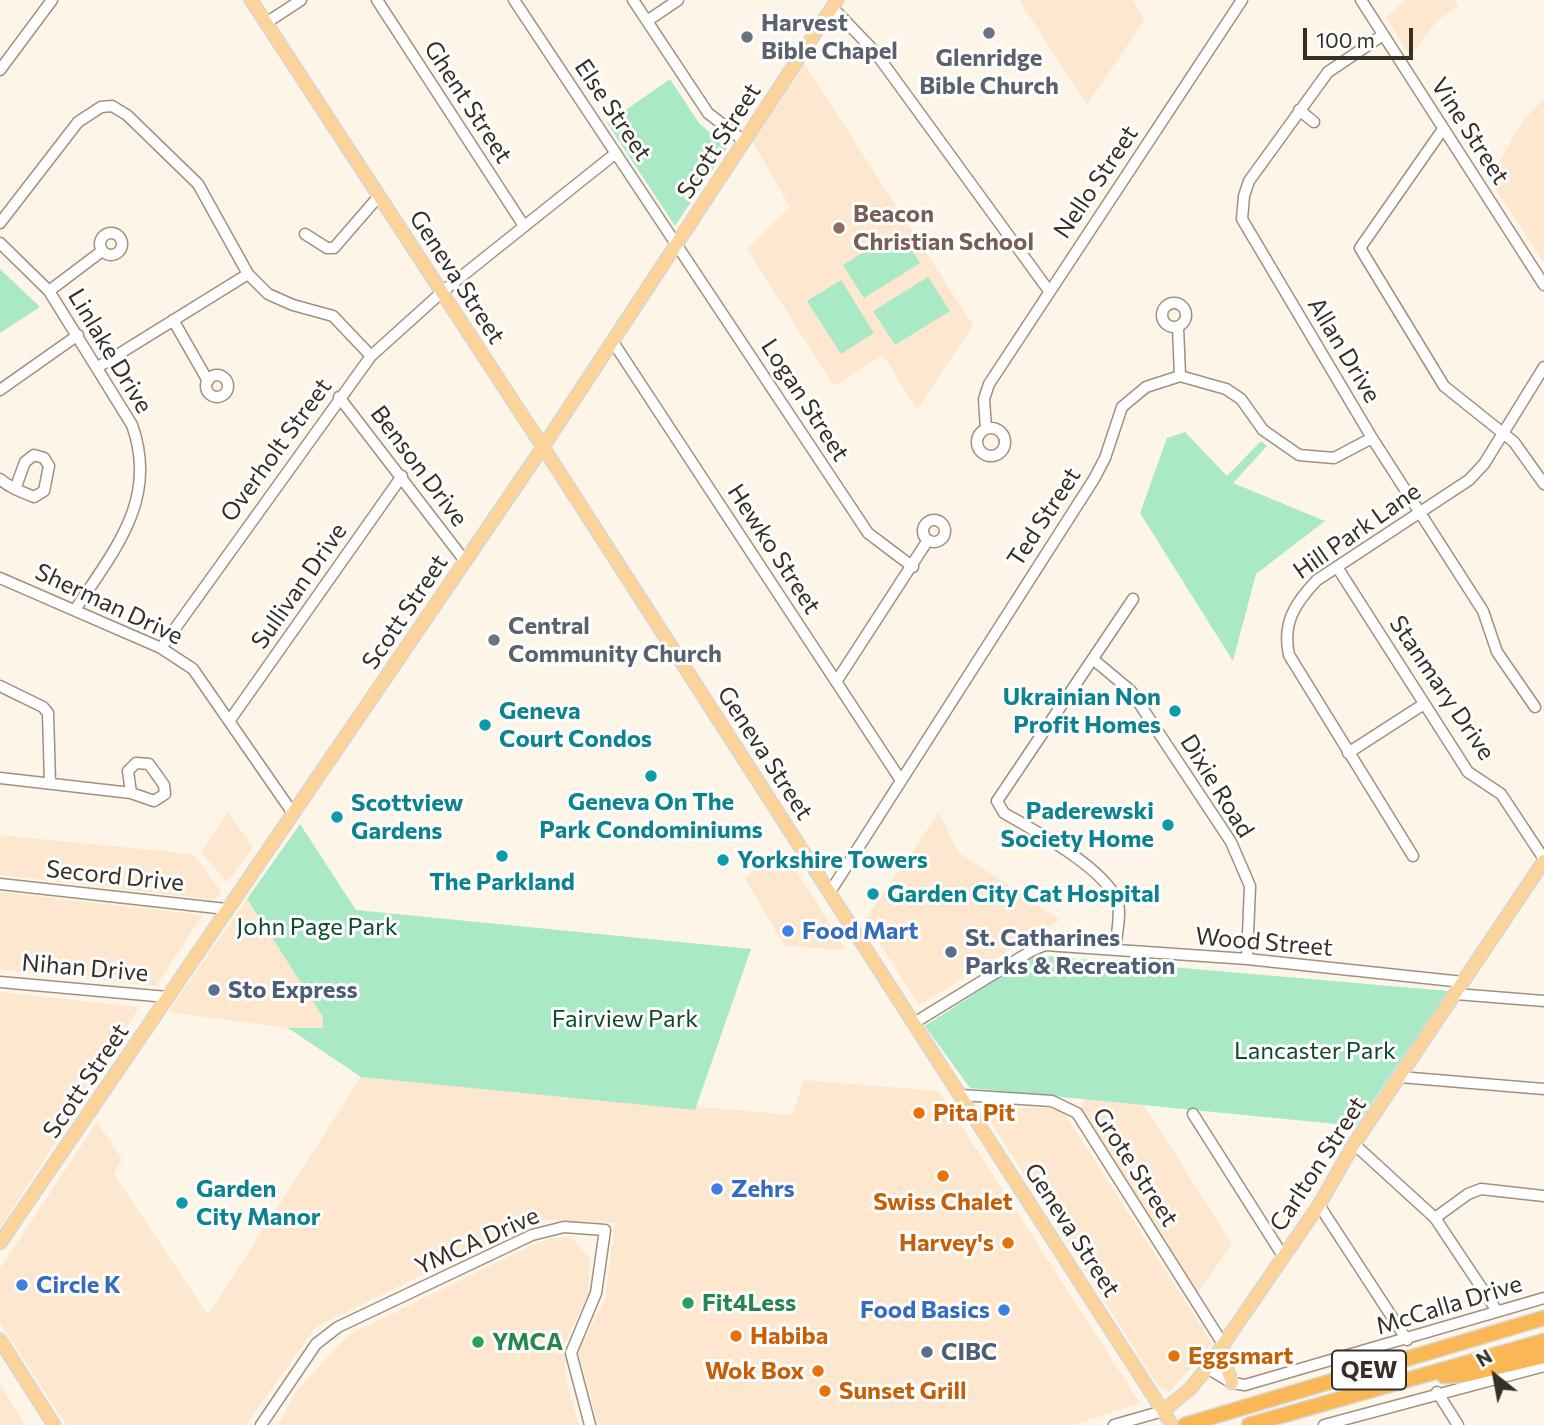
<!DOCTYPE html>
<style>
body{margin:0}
#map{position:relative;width:1544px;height:1425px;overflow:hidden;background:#fef5e9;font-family:Commissioner,sans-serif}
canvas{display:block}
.north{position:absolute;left:1460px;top:1341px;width:70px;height:70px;-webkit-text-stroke:5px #fff;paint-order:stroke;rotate:329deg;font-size:19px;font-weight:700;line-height:28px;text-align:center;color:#352f28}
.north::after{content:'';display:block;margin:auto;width:24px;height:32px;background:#352f28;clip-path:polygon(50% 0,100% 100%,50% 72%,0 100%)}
.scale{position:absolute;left:1303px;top:28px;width:110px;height:32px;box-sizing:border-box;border:4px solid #352f28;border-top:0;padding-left:9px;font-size:21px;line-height:24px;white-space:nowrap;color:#352f28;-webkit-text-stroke:5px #fff;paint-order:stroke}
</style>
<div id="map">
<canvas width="1544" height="1425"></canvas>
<div class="north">N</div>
<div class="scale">100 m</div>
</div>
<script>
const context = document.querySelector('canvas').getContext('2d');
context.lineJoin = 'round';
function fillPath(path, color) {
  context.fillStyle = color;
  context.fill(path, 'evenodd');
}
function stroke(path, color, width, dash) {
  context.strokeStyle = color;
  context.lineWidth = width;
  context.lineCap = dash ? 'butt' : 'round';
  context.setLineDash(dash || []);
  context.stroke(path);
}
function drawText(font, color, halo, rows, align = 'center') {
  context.font = font + ' Commissioner,sans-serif';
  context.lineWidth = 6;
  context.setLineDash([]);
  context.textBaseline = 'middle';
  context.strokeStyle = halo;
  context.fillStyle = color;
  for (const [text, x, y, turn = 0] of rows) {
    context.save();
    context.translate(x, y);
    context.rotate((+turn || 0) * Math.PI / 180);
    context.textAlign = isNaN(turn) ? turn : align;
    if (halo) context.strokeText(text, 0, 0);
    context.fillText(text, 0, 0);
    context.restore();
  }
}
fillPath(new Path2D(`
 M1019,0H1133L1145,19L1087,105Z
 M1405,0H1454L1459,6L1438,20L1410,56L1386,18Z
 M804,63L973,325L917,410L883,355L834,386L747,249L790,207L751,139Z
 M1544,99V263L1489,179L1524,119Z
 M228,812L253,847L227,883L201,852Z
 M939,812L958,852L1060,920L919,1005L865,920Z
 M0,835L193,854L221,891L215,900L0,875Z
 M779,845L816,901L846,950L785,946L745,879Z
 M0,892L203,915L156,986L0,970Z
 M247,899L323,1017L324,1028H288L168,1012Z
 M0,992L139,1007L95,1081L0,1228Z
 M361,1077L792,1115L804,1080L939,1091L1140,1403L1074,1425H598L578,1351L605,1299L615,1223L542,1220L520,1227L316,1327L246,1425H66L0,1323V1268L97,1122L122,1159L114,1174L208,1315Z
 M1084,1099L1144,1105L1232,1244L1196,1296L1080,1111Z
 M982,1108H1061L1212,1343L1170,1392L1158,1386Z
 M572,1237L590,1259L588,1295L564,1346L567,1384L579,1425H278L295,1393L348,1335L528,1247L551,1238Z
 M0,1383L25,1425H0Z`), '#fde8cf');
fillPath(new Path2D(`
 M670,79L699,123L727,148L675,226L607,123Z
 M899,230L920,263L864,298L843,265Z
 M0,269L40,307L0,333Z
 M928,277L950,311L895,345L873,311Z
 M841,280L874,333L841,354L807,301Z
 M1185,432L1227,476L1261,441L1267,446L1233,483L1325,521L1256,574L1233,661L1140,513L1167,438Z
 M300,824L356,910L751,949L695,1110L361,1077L288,1028H323V1017L247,899Z
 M1034,955L1448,991L1356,1126L970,1088L925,1026Z`), '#aae9c6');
const minor = new Path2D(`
 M377,0L524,226
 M514,0L868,533L913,567
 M633,0L708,113L744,141
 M1361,0L1544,285
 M832,7L875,52L1049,291
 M647,21L678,0
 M266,23L301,0
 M1383,35L1328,72L1249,181L1244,196L1242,219L1372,438L1483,611L1497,652L1535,707
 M0,70L52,0
 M1299,110L1314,122
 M1443,129L1360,248L1444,386L1514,442L1544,484
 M0,223L78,122L101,107L112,106L127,115L198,184L248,274L268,294L293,305L333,316L371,356
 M100 244a11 11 0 1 1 22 0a11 11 0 1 1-22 0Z
 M305,234L327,248H334L379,196
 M0,243L49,291L132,425C159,500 114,550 75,610
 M49,291L102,251
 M1162 315a12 12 0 1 1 24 0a12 12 0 1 1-24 0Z
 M173,320L208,381
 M1178,327L1180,376
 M613,342L900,779
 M98,367L248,274
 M206 386a11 11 0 1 1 22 0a11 11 0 1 1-22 0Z
 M0,390L78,335
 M339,397L465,561
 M977 442a14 14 0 1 1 28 0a14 14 0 1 1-28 0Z
 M986,429L984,399L989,384L1242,0
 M0,479C10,488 22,492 34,497L44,491L49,466L44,458L34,455L25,462L15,489
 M923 531a11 11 0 1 1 22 0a11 11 0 1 1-22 0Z
 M1337,567L1468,772L1501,794L1544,859
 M0,578L161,648L193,669L292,812
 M161,648L371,356L442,292L616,153
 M1094,660L1131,691L1231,842L1250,886L1247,959
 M836,682L928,540
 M0,686L43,707L48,713L50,783
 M230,720L402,476
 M1348,753L1424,704
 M0,778L131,793L154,801L165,794L164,785L149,764L136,763L128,771L131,793
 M1413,856L1289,655C1282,623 1295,603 1317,580L1469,480L1484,464L1544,367
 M0,884L226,909
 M830,892L1094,479L1105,458L1122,407L1146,387L1180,376L1226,389L1241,399L1263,430L1299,455L1334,458L1372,438
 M1115,950C1116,936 1122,913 1117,900C1103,867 1035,831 1004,813L997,801L1133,599
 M0,982L167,997
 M1456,994L1544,1001
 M914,1023L1031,951L1045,945L1247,959L1463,982
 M1400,1077L1544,1089
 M961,1095L1052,1101L1077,1113L1223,1344
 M1193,1114L1283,1256
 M1354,1144L1435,1218L1497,1311
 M1319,1205L1407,1340
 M1435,1218L1468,1194L1481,1189L1544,1196
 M1207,1368L1232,1383L1245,1385L1544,1298
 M1437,1392L1458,1425
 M261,1425L316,1344L338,1327L532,1235L564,1227L605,1230L596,1293L571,1353L590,1425
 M1114,1425L1163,1411
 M1324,1425L1544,1366`);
const major = new Path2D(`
 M251,0L543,447L1172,1425
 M0,1243L543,447L837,0
 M0,1340L54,1425
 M1223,1344L1224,1359L1232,1383
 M1163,1411L1190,1389L1207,1368L1319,1205L1354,1144L1544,861`);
const highway = new Path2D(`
 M1444,1376L1464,1375L1544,1356
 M1185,1425L1544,1318
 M1249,1425L1544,1341`);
stroke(minor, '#9f917f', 13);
stroke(major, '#d7d5d4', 15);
stroke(highway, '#d7d5d4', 17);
stroke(minor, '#fff', 10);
stroke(major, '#fcd499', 12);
stroke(highway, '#fab755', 14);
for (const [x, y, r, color] of [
 [989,33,7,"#6b7280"],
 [747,37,7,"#6b7280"],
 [839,228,7,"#8d6e63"],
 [494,640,7,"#6b7280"],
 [1175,711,7,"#0f9aa8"],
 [485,725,7,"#0f9aa8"],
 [651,776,7,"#0f9aa8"],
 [337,817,7,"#0f9aa8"],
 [1168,825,7,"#0f9aa8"],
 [502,856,7,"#0f9aa8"],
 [723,860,7,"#0f9aa8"],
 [873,894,7,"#0f9aa8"],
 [788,931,7,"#3f7fe0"],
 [951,952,7,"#5c6f8a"],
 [214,990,7,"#5c6f8a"],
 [919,1113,7,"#e8710a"],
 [943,1176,7,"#e8710a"],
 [717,1189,7,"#3f7fe0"],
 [182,1203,7,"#0f9aa8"],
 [1008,1243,7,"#e8710a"],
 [22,1285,7,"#3f7fe0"],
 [688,1303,7,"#2e9e5b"],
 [1004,1310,7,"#3f7fe0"],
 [736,1336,7,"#e8710a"],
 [478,1342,7,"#2e9e5b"],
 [927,1352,7,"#5c6f8a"],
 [1174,1356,7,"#e8710a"],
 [818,1371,7,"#e8710a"],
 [825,1391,7,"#e8710a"]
]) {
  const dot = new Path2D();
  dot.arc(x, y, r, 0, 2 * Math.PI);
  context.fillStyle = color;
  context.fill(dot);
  stroke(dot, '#fff', 2.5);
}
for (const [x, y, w] of [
 [1369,1370,74]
]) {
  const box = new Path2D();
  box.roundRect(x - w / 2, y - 19.5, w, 39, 5);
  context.fillStyle = '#fff';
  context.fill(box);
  stroke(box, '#352f28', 2);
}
drawText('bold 23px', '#352f28', null, [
 ["QEW",1369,1370]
]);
drawText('bold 24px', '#5b616d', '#fff', [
 ["Harvest",761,23],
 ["Bible Chapel",761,51],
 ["Glenridge",989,58,"center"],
 ["Bible Church",989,86,"center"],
 ["Central",508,626],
 ["Community Church",508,654]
], 'left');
drawText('24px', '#352f28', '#fff', [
 ["Ghent Street",468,102,57],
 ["Else Street",613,110,56],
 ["Vine Street",1470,131,57],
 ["Scott Street",719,141,-57],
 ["Nello Street",1096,182,-56],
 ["Geneva Street",457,277,57],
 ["Allan Drive",1344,350,59],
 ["Linlake Drive",110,351,59],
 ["Logan Street",805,400,57],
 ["Overholt Street",276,450,-54],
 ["Benson Drive",419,466,53],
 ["Ted Street",1044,517,-57],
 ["Hill Park Lane",1357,531,-35],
 ["Hewko Street",774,549,57],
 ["Sullivan Drive",299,586,-55],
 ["Sherman Drive",109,604,25],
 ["Scott Street",405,612,-56],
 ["Stanmary Drive",1442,688,56],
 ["Geneva Street",765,753,57],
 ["Dixie Road",1217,786,58],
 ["Secord Drive",115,876,6],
 ["Wood Street",1264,942,5],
 ["Nihan Drive",85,968,5],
 ["Scott Street",86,1081,-56],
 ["Carlton Street",1318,1164,-57],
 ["Grote Street",1135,1167,57],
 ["Geneva Street",1072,1230,57],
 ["YMCA Drive",477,1241,-24],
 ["McCalla Drive",1449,1305,-17]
]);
drawText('bold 24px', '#785e54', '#fff', [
 ["Beacon",853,214],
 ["Christian School",853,242]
], 'left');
drawText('bold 24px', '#0d838f', '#fff', [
 ["Ukrainian Non",1161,697,"right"],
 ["Profit Homes",1161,725,"right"],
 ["Geneva",499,711],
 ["Court Condos",499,739],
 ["Geneva On The",651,802,"center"],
 ["Park Condominiums",651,830,"center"],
 ["Scottview",351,803],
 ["Gardens",351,831],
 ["Paderewski",1154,811,"right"],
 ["Society Home",1154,839,"right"],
 ["Yorkshire Towers",737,860],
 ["The Parkland",502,882,"center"],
 ["Garden City Cat Hospital",887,894],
 ["Garden",196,1189],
 ["City Manor",196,1217]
], 'left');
drawText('24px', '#0c4a30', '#fff', [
 ["John Page Park",317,927],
 ["Fairview Park",625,1019],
 ["Lancaster Park",1315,1051]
]);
drawText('bold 24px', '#366cbe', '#fff', [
 ["Food Mart",802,931],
 ["Zehrs",731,1189],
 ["Circle K",36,1285],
 ["Food Basics",990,1310,"right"]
], 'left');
drawText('bold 24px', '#4e5e75', '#fff', [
 ["St. Catharines",965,938],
 ["Parks & Recreation",965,966],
 ["Sto Express",228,990],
 ["CIBC",941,1352]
], 'left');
drawText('bold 24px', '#c56008', '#fff', [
 ["Pita Pit",933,1113],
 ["Swiss Chalet",943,1202,"center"],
 ["Harvey's",994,1243,"right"],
 ["Habiba",750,1336],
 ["Eggsmart",1188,1356],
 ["Wok Box",804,1371,"right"],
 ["Sunset Grill",839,1391]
], 'left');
drawText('bold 24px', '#27864d', '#fff', [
 ["Fit4Less",702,1303],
 ["YMCA",492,1342]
], 'left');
</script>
